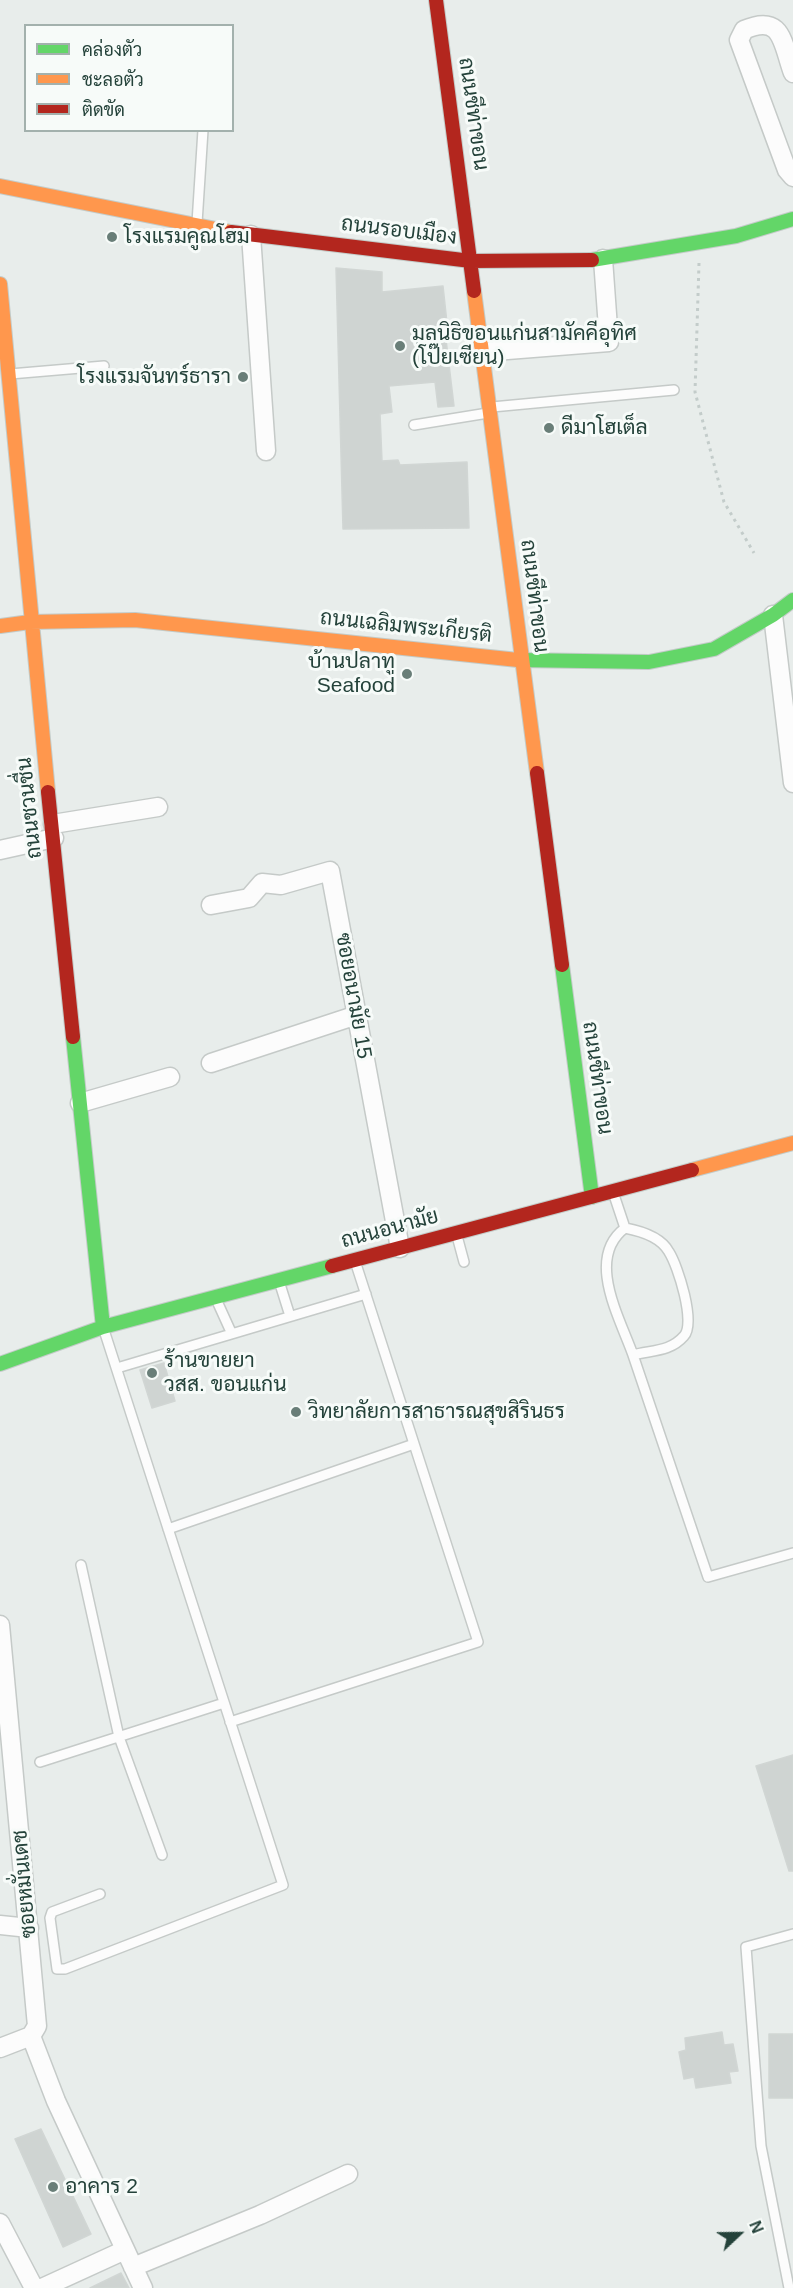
<!DOCTYPE html>
<meta charset="utf-8">
<style>
body{margin:0}
#map{position:relative;width:793px;height:2288px;overflow:hidden;background:#e8edeb;font-family:Arial,Sarabun,sans-serif}
canvas{display:block}
.legend{position:absolute;left:24px;top:24px;width:210px;height:108px;box-sizing:border-box;background:#f7fbf9;border:2px solid #a3b1ad;margin:0;padding:8px 10px;list-style:none;font-size:18px;color:#24423a}
.legend li{display:flex;align-items:center;gap:12px;height:30px}
.legend b{width:30px;border:2px solid #a3b1ad}
.north{position:absolute;left:709px;top:2204px;width:60px;height:60px;-webkit-text-stroke:4px #f7fbf9;paint-order:stroke;rotate:68deg;font-size:16px;font-weight:700;line-height:24px;text-align:center;color:#24423a}
.north::after{content:'';display:block;margin:auto;width:21px;height:27px;background:#24423a;clip-path:polygon(50% 0,100% 100%,50% 72%,0 100%)}
</style>
<div id="map">
<canvas width="793" height="2288"></canvas>
<ul class="legend">
<li><b style="height:8px;background:#63d668"></b>คล่องตัว</li>
<li><b style="height:8px;background:#ff974d"></b>ชะลอตัว</li>
<li><b style="height:8px;background:#b3261e"></b>ติดขัด</li>
</ul>
<div class="north">N</div>
</div>
<script>
const context = document.querySelector('canvas').getContext('2d');
context.lineJoin = 'round';
function fillPath(path, color) {
  context.fillStyle = color;
  context.fill(path, 'evenodd');
}
function stroke(path, color, width, dash) {
  context.strokeStyle = color;
  context.lineWidth = width;
  context.lineCap = dash ? 'butt' : 'round';
  context.setLineDash(dash || []);
  context.stroke(path);
}
function drawText(font, color, halo, rows, align = 'center') {
  context.font = font + ' Arial,Sarabun,sans-serif';
  context.lineWidth = 6;
  context.setLineDash([]);
  context.textBaseline = 'middle';
  context.strokeStyle = halo;
  context.fillStyle = color;
  for (const [text, x, y, turn = 0] of rows) {
    context.save();
    context.translate(x, y);
    context.rotate((+turn || 0) * Math.PI / 180);
    context.textAlign = isNaN(turn) ? turn : align;
    if (halo) context.strokeText(text, 0, 0);
    context.fillText(text, 0, 0);
    context.restore();
  }
}
const building = new Path2D(`
 M336,268L382,272V292L443,286L447,323H444L454,406L438,407L435,382L389,386L392,412L380,414L382,461L398,460L400,465L467,462L469,528L343,529Z
 M164,1363L175,1401L152,1408L140,1370Z
 M793,1755V1871H789L756,1766Z
 M722,2032L724,2045L733,2044L738,2071L729,2072L731,2083L696,2088L694,2077L684,2079L679,2052L686,2050L685,2038Z
 M769,2034H793V2098H769Z
 M41,2129L91,2234L63,2247L15,2139Z
 M121,2273L129,2288H90Z`);
fillPath(building, '#cfd4d2');
stroke(building, '#d1d6d4', 1.5);
const lane = new Path2D(`
 M197,223L203,130
 M10,374L104,366
 M492,407L674,390
 M414,425L488,413
 M613,1192L625,1228
 M625,1228C641,1231 661,1237 669,1252C678,1266 696,1323 684,1336C670,1352 652,1350 633,1355C620,1318 585,1258 625,1228Z
 M457,1236L464,1262
 M279,1281L290,1316
 M216,1299L231,1332
 M633,1355L708,1577L793,1553
 M117,1368L366,1294
 M168,1529L414,1444
 M81,1565L119,1737L162,1855
 M230,1722L478,1642L355,1261
 M40,1762L224,1703
 M100,1894L52,1912L50,1918L57,1969H65L283,1885L103,1327
 M789,2288L761,2146L746,1947L793,1934`);
const street = new Path2D(`
 M793,73C782,43 783,13 744,30L739,40L787,170L793,177
 M251,235L266,451
 M482,352L609,342L603,259
 M773,615L793,783
 M53,824L158,807
 M0,850L54,838
 M211,905L249,898L262,883L281,885L330,871L400,1248
 M211,1063L357,1015
 M80,1103L170,1077
 M0,1625L37,2026L31,2036L0,2048
 M0,1925L29,1928
 M31,2036L56,2101L143,2288
 M0,2223L34,2288
 M133,2267L260,2215L348,2174
 M42,2288L125,2250`);
const fast = new Path2D(`
 M592,260L736,236L793,219
 M518,660L649,662L714,649L773,615L793,600
 M562,965L592,1197
 M73,1037L103,1327
 M0,1364L103,1327L332,1266`);
const slow = new Path2D(`
 M0,186L231,232
 M0,284L48,792
 M474,291L537,773
 M0,626L30,622L135,620L518,660
 M692,1170L793,1143`);
const jam = new Path2D(`
 M436,0L474,291
 M231,232L471,261L592,260
 M537,773L562,965
 M48,792L73,1037
 M332,1266L692,1170`);
stroke(lane, '#c5cac8', 12);
stroke(street, '#c5cac8', 21);
stroke(fast, '#c3cbc8', 16);
stroke(slow, '#c3cbc8', 16);
stroke(jam, '#c3cbc8', 16);
stroke(new Path2D(`
 M699,263L695,392L724,502L754,553`), '#c3ccca', 3, [3, 4.5]);
stroke(lane, '#fcfcfc', 9);
stroke(street, '#fcfcfc', 18);
stroke(fast, '#63d668', 14);
stroke(slow, '#ff974d', 14);
stroke(jam, '#b3261e', 14);
for (const [x, y, r, color] of [
 [112,237,6,"#697e78"],
 [400,346,6,"#697e78"],
 [243,377,6,"#697e78"],
 [549,428,6,"#697e78"],
 [407,674,6,"#697e78"],
 [152,1373,6,"#697e78"],
 [296,1412,6,"#697e78"],
 [53,2187,6,"#697e78"]
]) {
  const dot = new Path2D();
  dot.arc(x, y, r, 0, 2 * Math.PI);
  context.fillStyle = color;
  context.fill(dot);
  stroke(dot, '#f7fbf9', 2);
}
drawText('21px', '#24423a', '#f7fbf9', [
 ["ถนนชีท่าขอน",473,114,82],
 ["ถนนรอบเมือง",399,231,7],
 ["ถนนชีท่าขอน",534,596,83],
 ["ถนนเฉลิมพระเกียรติ",406,627,6],
 ["ถนนชวนชื่น",30,808,-96],
 ["ซอยอนามัย 15",353,996,80],
 ["ถนนชีท่าขอน",597,1078,82],
 ["ถนนอนามัย",390,1229,-15],
 ["ซอยหมั่นเดช",25,1884,-95]
]);
drawText('21px', '#24423a', '#f7fbf9', [
 ["โรงแรมคูณโฮม",124,237],
 ["มูลนิธิขอนแก่นสามัคคีอุทิศ",412,334],
 ["(โป๊ยเซียน)",412,358],
 ["โรงแรมจันทร์ธารา",231,377,"right"],
 ["ดีมาโฮเต็ล",561,428],
 ["บ้านปลาทู",395,662,"right"],
 ["Seafood",395,686,"right"],
 ["ร้านขายยา",164,1361],
 ["วสส. ขอนแก่น",164,1385],
 ["วิทยาลัยการสาธารณสุขสิรินธร",308,1412],
 ["อาคาร 2",65,2187]
], 'left');
</script>
